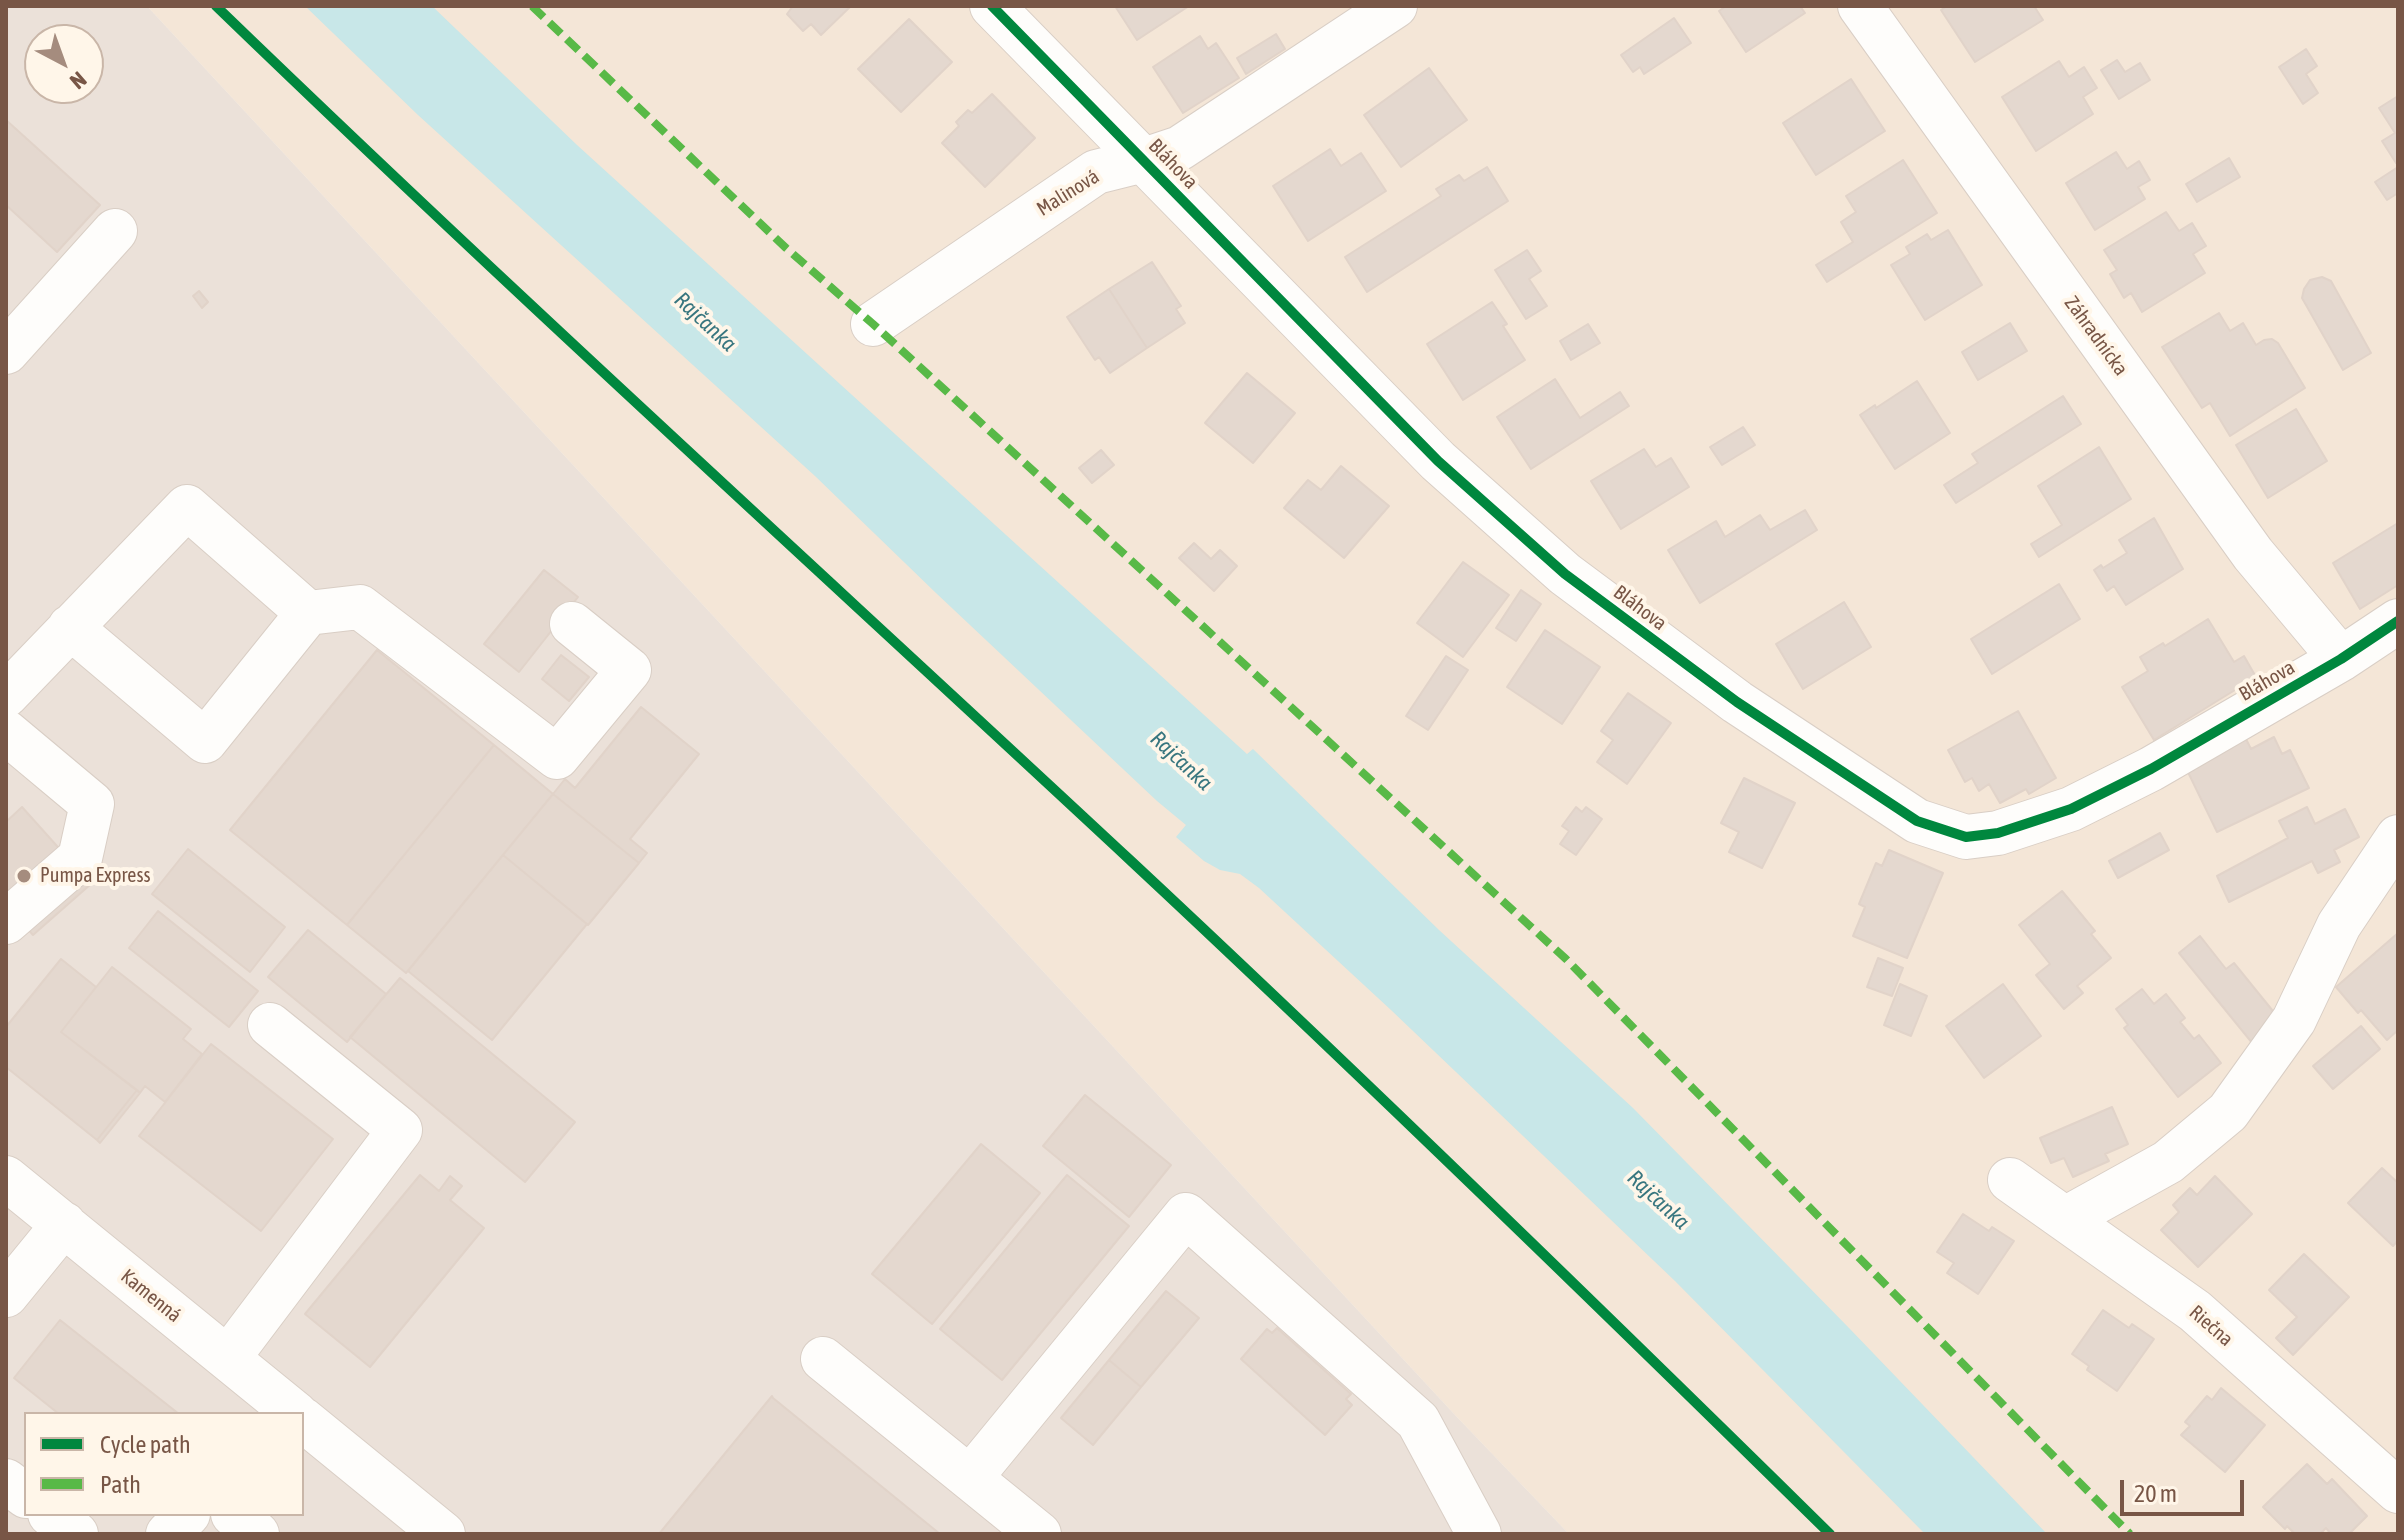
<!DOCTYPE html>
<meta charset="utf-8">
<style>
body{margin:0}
#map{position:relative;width:2404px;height:1540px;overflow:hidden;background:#f8f1e7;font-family:"Asap Condensed",sans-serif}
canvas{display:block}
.frame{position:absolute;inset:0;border:8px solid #785646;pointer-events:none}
.legend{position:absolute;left:24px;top:1412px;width:280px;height:104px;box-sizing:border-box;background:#fff6e9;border:2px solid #c9b6a8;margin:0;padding:10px 14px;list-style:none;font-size:24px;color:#785646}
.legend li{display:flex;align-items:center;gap:16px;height:40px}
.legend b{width:40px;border:2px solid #c9b6a8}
.north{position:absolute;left:24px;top:24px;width:80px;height:80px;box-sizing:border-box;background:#fff6e9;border:2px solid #c9b6a8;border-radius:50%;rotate:139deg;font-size:22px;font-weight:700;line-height:32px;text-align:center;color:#785646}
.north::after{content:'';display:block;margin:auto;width:28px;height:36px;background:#a58c7e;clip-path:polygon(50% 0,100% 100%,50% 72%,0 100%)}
.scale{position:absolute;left:2120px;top:1480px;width:124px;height:36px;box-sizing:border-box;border:4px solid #785646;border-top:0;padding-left:10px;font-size:24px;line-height:28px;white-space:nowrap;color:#785646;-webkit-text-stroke:6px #fff6e9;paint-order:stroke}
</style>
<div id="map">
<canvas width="2404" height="1540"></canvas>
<div class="frame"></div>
<ul class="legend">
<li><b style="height:10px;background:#00873e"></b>Cycle path</li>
<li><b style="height:10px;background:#58b947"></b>Path</li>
</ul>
<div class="north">N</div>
<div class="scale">20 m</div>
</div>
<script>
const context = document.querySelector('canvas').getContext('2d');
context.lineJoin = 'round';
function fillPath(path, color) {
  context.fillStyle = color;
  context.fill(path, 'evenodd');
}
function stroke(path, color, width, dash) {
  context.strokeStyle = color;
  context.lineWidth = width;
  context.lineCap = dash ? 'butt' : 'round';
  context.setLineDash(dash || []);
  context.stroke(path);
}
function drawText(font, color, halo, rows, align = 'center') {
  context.font = font + ' "Asap Condensed",sans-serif';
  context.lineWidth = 8;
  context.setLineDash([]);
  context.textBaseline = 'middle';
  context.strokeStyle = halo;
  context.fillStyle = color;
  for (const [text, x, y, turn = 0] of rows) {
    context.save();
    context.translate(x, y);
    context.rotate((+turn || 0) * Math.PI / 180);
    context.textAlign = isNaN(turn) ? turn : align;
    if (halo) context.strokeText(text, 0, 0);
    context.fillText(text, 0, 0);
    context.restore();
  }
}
fillPath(new Path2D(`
 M147,6H2398V1534H1569L1456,1416Z`), '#f4e6d7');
fillPath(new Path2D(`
 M6,6H147L1456,1416L1569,1534H6ZM40,40H88V88H40ZM26,1414H302V1514H26Z`), '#ebe1d9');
fillPath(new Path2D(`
 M305,6H432L577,145L1247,754L1253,749L1439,930L1633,1108L1849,1328L2047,1534H1925L1675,1281L1391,1010L1259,888L1240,874L1220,870L1204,861L1176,837L1186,825L1157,801L936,593L815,476L418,115Z`), '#c8e7e8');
const building = new Path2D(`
 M793,6H851L821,35L811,24L803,31L787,14Z
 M1115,6H1189L1137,40Z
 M1726,6H1800L1805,13L1746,52L1719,11Z
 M1947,6H2034L2043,20L1975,62L1941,10Z
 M1674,18L1691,43L1644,74L1640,67L1633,72L1621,55Z
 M909,19L952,62L901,112L858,69Z
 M1276,34L1285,49L1246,74L1237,58Z
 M1200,36L1208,49L1216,43L1239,78L1183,113L1153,67Z
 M2306,49L2317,66L2306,74L2318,93L2303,104L2279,67Z
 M2117,60L2125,72L2140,63L2150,80L2119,99L2101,70Z
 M2059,61L2069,77L2084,67L2097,88L2083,97L2093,114L2036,151L2002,97Z
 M1429,68L1467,120L1401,167L1364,115Z
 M1851,79L1885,131L1816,175L1783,123Z
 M992,94L1035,138L985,187L942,143L959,126L956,122L968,110L972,113Z
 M2398,96V161L2396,163L2382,141L2395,133L2379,108Z
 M6,120L100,205L57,252L6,205Z
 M1330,149L1341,166L1361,153L1386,191L1308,241L1273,186Z
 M2116,152L2127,169L2139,161L2150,180L2138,187L2145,199L2095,230L2066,183Z
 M2229,158L2240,177L2197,202L2186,184Z
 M1903,160L1937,213L1827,282L1816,265L1853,242L1841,222L1856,212L1846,196Z
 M1487,167L1508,201L1367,292L1345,257L1441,196L1436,189L1459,175L1464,181Z
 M2398,167V193L2387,200L2375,182Z
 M2166,212L2179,231L2192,223L2206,246L2193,254L2205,273L2142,312L2131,293L2124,298L2110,274L2117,270L2104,250Z
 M1948,230L1982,285L1925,320L1891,265L1910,254L1906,247L1927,234L1931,240Z
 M1527,250L1541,271L1529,279L1547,306L1526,319L1495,270Z
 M1152,262L1181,306L1176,309L1185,323L1147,348L1109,289Z
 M2322,277L2331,281L2371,353L2343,370L2302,298L2304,289L2310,280Z
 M1109,289L1147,348L1110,373L1099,357L1095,360L1067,317Z
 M199,291L208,302L202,308L193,296Z
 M1492,302L1507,324L1503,326L1525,360L1463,400L1427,344Z
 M2219,313L2230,331L2243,323L2256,345L2264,340L2272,339L2278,343L2305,388L2230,436L2210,403L2202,408L2162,347Z
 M2010,323L2027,351L1978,380L1962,352Z
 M1588,324L1600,343L1571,360L1560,341Z
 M1247,373L1295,413L1253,463L1205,423Z
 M1555,379L1580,418L1620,392L1629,406L1531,469L1497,417Z
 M1917,381L1950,433L1895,469L1860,415L1875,405L1876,408Z
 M2063,396L2081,424L1956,503L1944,485L1978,463L1972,454Z
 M2296,409L2327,461L2268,498L2236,445Z
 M1743,427L1755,445L1722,465L1710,447Z
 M2099,447L2131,499L2039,557L2031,544L2062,525L2038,486Z
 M1644,449L1656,467L1671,458L1689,487L1621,529L1591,481Z
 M1101,450L1114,465L1092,483L1079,468Z
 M1341,466L1389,506L1344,558L1284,508L1308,480L1321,490Z
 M1805,510L1817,530L1700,603L1668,550L1716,521L1725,537L1760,515L1770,530Z
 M2154,518L2183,569L2126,605L2114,586L2107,591L2094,570L2101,565L2103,568L2127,553L2119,540Z
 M2398,523V585L2360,609L2333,563Z
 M1194,543L1211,559L1220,550L1237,566L1214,591L1179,558Z
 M1463,562L1509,595L1463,657L1417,623Z
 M544,570L578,597L519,672L484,644Z
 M2059,584L2080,619L1992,674L1971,639Z
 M1521,590L1541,604L1516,641L1496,628Z
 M1844,602L1871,647L1803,689L1776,644Z
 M2208,619L2234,662L2244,656L2256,677L2154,740L2122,687L2148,671L2140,657L2163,643L2165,646Z
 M1545,630L1600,667L1562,724L1507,687Z
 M377,650L494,745L347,925L230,830Z
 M561,655L589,677L569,701L542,679Z
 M1446,656L1468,670L1428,730L1406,716Z
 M1628,693L1671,723L1627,784L1597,762L1613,740L1601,731Z
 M641,707L699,754L630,839L647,853L639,863L553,794L565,779L575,788Z
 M2018,711L2056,778L2029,794L2026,789L2000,803L1989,784L1979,791L1972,778L1965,782L1948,750Z
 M2245,737L2251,749L2274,737L2282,754L2290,750L2309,788L2217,832L2185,766Z
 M494,745L553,794L406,973L347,925Z
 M1744,778L1795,803L1762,868L1729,852L1739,832L1721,823Z
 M553,794L639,863L588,925L503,855Z
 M22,807L91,884L33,935L6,904V822Z
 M1576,807L1582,812L1586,807L1602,819L1576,855L1560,844L1569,831L1562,826Z
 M2307,807L2315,824L2345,809L2359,837L2334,850L2340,862L2318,873L2312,861L2229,902L2217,876L2288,838L2279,821Z
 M2160,833L2169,850L2118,878L2109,861Z
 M188,849L285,927L250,972L152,894Z
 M1889,850L1943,873L1907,958L1853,936L1865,907L1859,904L1876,863L1882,866Z
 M503,855L587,924L492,1040L408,971Z
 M2062,891L2095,931L2091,934L2111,958L2077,986L2083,993L2064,1009L2036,975L2050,964L2019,925Z
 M158,911L258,991L229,1027L129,948Z
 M308,930L386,994L347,1042L268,977Z
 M2398,933V1030L2387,1040L2361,1010L2358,1013L2336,987Z
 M2200,936L2226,969L2234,963L2281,1021L2253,1044L2179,953Z
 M1878,958L1903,968L1892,996L1867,987Z
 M61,959L96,987L61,1032L137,1090L97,1140L6,1067V1027Z
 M112,967L191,1029L183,1039L202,1054L165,1102L145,1086L140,1093L61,1032Z
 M400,978L575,1122L525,1182L350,1037Z
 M1900,984L1927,996L1911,1036L1884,1025Z
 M2003,984L2041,1036L1984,1078L1946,1026Z
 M2142,989L2154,1004L2166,994L2185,1018L2180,1022L2194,1039L2199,1035L2221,1063L2178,1097L2124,1028L2128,1025L2116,1009Z
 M2361,1026L2380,1049L2333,1089L2313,1066Z
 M211,1044L333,1139L261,1231L139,1136Z
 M137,1090L140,1093L100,1143L97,1140Z
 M1085,1095L1171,1165L1129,1217L1043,1146Z
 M2112,1107L2128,1144L2105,1154L2109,1161L2073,1177L2064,1158L2051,1163L2040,1138Z
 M981,1144L1040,1193L932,1324L872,1274Z
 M2382,1168L2398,1183V1240L2393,1246L2348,1203Z
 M420,1175L439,1191L450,1176L462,1186L450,1200L484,1228L370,1367L305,1314Z
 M1067,1175L1129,1226L1002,1380L940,1329Z
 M2215,1176L2252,1214L2198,1267L2161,1230L2179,1212L2173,1205L2190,1188L2197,1195Z
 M1963,1214L1989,1231L1992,1227L2014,1241L1978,1294L1947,1273L1954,1263L1937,1252Z
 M2304,1254L2349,1297L2293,1355L2276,1338L2297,1317L2269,1290Z
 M1166,1291L1199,1318L1141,1387L1109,1360Z
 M2103,1310L2129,1328L2132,1324L2154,1339L2117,1391L2087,1370L2089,1366L2072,1354Z
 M60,1320L179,1414H59L14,1378Z
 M1277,1328L1351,1394L1346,1399L1352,1405L1325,1435L1241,1359L1267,1329L1272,1333Z
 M1109,1360L1141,1387L1093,1445L1061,1418Z
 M2221,1388L2265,1425L2225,1472L2181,1435L2190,1426L2185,1422L2207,1396L2212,1400Z
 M772,1396L773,1398L940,1534H659Z
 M2307,1464L2327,1484L2332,1479L2367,1516L2349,1534H2331L2326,1528L2320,1534H2295L2287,1526L2285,1529L2263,1507Z`);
fillPath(building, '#e4d8cf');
stroke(building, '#e1d3c9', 2);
const minor = new Path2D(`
 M992,6L1438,461L1565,574L1737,702L1917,821L1966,837L1998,833L2071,809L2151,769L2341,659L2398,621
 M1860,6L2253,554L2341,659
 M873,324L1096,172L1144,160L1180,148L1395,6
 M6,352L115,231
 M70,627L205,741L308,613
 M6,695L187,507L308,613L360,607L557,757L629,670L572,624
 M6,732L92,804L80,858L6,922
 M6,1178L296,1414
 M2010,1180L2195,1311L2398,1491
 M2067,1218L2168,1162L2228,1112L2294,1020L2339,925L2398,837
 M6,1295L64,1224
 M228,1358L400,1130L270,1025
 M823,1359L1039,1534
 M302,1419L443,1534
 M970,1478L1186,1215L1418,1421L1479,1534
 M6,1481L26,1496
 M50,1514L76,1534
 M233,1514L257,1534
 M168,1534L188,1514`);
stroke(minor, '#d9cec5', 46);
stroke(minor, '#fefdfb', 44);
stroke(new Path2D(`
 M532,6L786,248L873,324L1566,959L2130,1534`), '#58b947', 8, [16, 8]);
stroke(new Path2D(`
 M216,6C516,296 825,576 1130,860C1367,1081 1599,1307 1830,1534
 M992,6L1438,461L1565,574L1737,702L1917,821L1966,837L1998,833L2071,809L2151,769L2341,659L2398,621`), '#00873e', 10);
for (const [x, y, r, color] of [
 [24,876,8,"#a58c7e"]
]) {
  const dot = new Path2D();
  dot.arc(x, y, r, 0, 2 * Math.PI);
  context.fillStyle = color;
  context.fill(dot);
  stroke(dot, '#fff6e9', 3);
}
drawText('20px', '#785646', '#fff6e9', [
 ["Bláhova",1173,164,46],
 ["Malinová",1068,193,-32],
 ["Záhradnícka",2096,336,54],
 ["Bláhova",1640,608,37],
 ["Bláhova",2267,681,-30],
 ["Kamenná",151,1296,39],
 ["Riečna",2211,1326,41]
]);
drawText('20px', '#785646', '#fff6e9', [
 ["Pumpa Express",40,876]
], 'left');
drawText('italic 22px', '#38767f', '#fff6e9', [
 ["Rajčanka",705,322,43],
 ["Rajčanka",1181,761,43],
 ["Rajčanka",1658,1200,43]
]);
</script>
